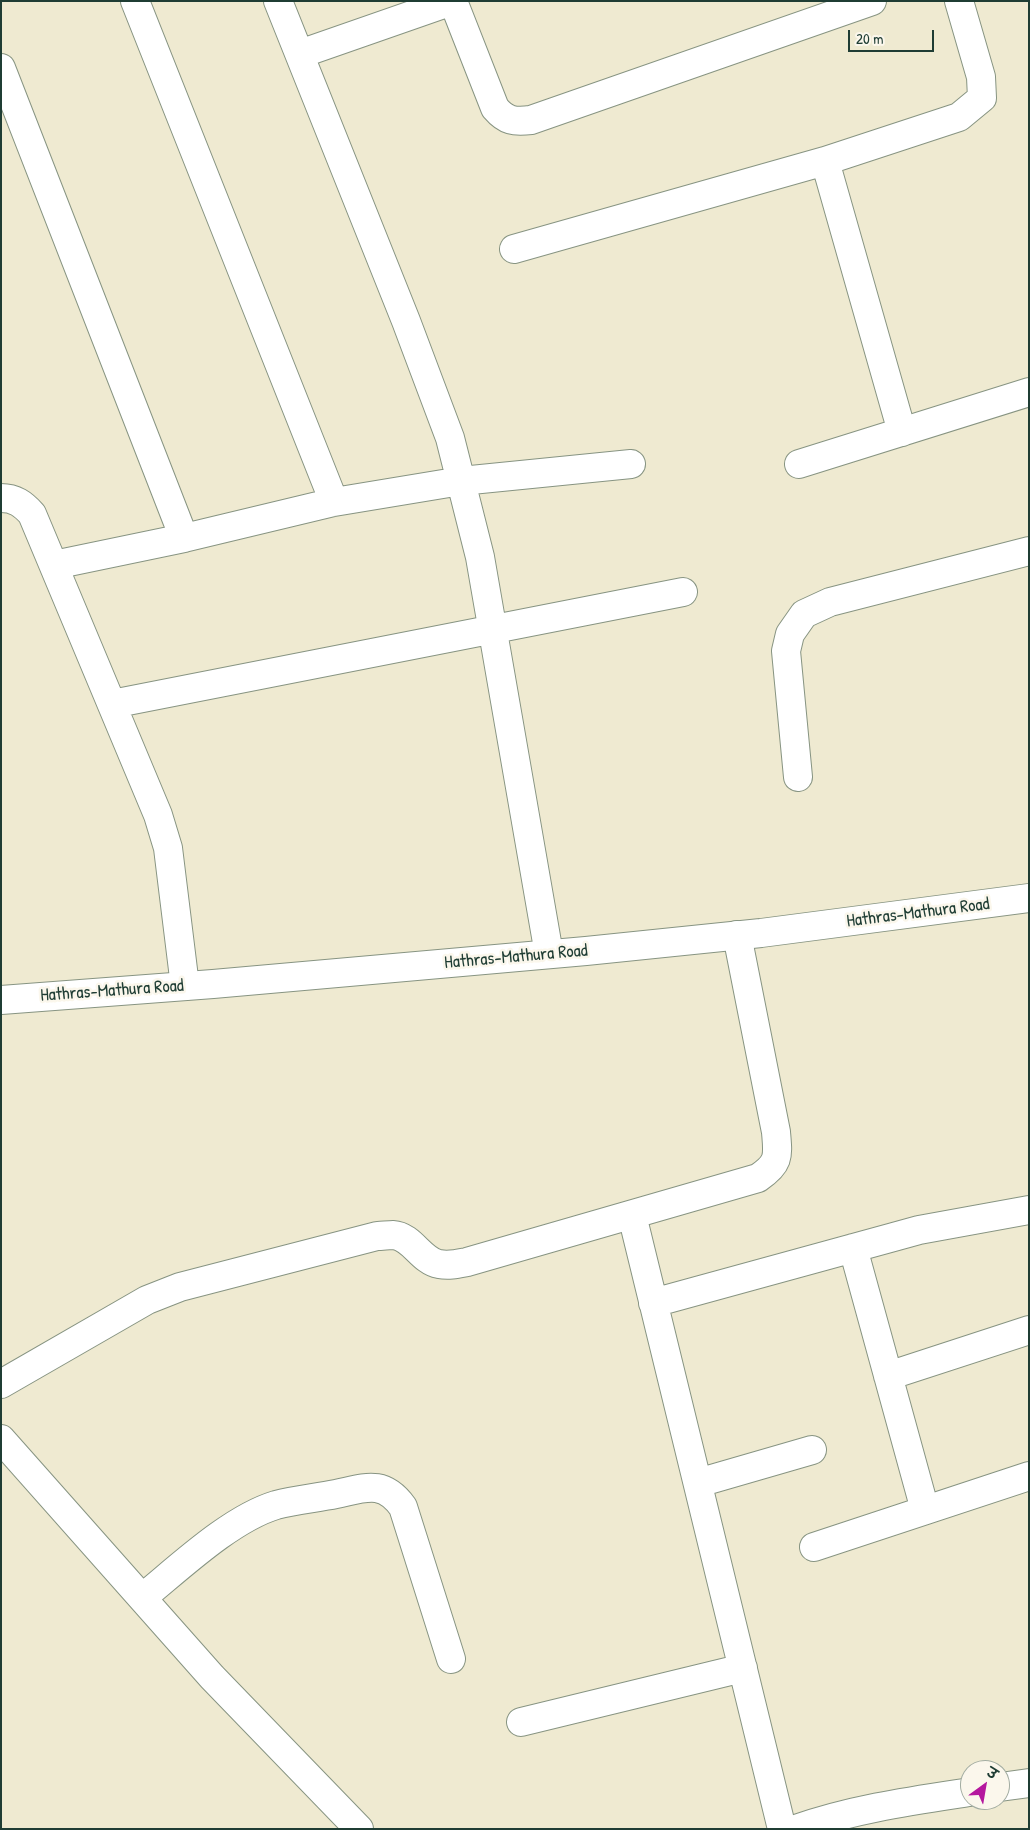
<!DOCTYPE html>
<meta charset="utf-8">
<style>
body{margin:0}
#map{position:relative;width:1030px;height:1830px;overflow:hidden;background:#efead1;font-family:"Patrick Hand","Playpen Sans Deva",sans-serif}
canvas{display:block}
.frame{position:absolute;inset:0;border:2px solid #1f3d34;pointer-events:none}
.north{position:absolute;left:960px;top:1760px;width:50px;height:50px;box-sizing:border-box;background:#fbf7ec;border:1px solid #a3ada2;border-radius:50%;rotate:32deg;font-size:14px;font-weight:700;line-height:20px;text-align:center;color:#1f3d34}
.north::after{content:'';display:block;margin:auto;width:18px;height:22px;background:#b5179e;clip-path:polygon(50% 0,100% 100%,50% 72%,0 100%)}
.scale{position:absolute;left:848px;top:30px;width:86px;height:22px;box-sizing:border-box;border:2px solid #1f3d34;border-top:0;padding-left:6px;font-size:15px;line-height:18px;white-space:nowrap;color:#1f3d34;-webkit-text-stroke:4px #fbf7ec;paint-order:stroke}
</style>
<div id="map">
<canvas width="1030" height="1830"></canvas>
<div class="frame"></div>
<div class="north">उ</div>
<div class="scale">20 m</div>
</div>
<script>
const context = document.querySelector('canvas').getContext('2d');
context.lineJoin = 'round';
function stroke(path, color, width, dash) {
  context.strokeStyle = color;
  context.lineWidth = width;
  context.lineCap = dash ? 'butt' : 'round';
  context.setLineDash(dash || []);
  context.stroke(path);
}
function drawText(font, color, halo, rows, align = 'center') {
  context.font = font + ' "Patrick Hand",sans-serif';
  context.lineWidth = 5;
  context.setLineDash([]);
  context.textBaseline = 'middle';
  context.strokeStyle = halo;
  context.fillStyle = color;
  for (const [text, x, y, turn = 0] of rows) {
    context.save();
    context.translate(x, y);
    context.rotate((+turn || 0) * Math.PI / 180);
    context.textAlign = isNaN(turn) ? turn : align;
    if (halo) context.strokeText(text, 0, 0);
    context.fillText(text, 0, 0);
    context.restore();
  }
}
const minor = new Path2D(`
 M135,1L334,502
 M278,1L406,321L450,438L480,557L549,954
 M453,1L495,108C506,121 514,122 531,120L872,1
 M300,54L452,1
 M1,68L184,538L54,565
 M514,249L825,161
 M902,432L825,161L959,117L982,98L981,77L959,1
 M799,464L1029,392
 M1,498C15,498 23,504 32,514L158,815L168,848L185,986
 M184,538L334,502L461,481L631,464
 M112,704L683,592
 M798,777L786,651L790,634L804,614L830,602L1029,551
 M632,1215L782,1829
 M853,1248L925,1510
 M653,1303L890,1238L919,1230L1029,1210
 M888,1376L1029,1330
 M1,1384L147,1300L180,1287L377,1236C382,1236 388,1235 393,1235C412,1236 421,1261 439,1264C449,1266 457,1264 467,1262L758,1178C780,1163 778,1156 776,1132L737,935
 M1,1439L212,1677L359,1829
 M698,1483L812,1450
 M814,1547L1029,1476
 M142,1598C179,1568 230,1519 276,1505C295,1500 316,1498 336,1494C365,1488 383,1479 403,1507L451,1659
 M521,1722L743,1668
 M1000,1787L1029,1783
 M796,1829C853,1809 911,1801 970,1792`);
const highway = new Path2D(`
 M1,1000L213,984L586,951L761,933L1029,898`);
stroke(minor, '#879482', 30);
stroke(highway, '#879482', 30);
stroke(minor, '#fff', 28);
stroke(highway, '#fff', 28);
drawText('18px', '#1f3d34', '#fbf7ec', [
 ["Hathras-Mathura Road",918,913,-7],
 ["Hathras-Mathura Road",516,957,-5],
 ["Hathras-Mathura Road",112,991,-4]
]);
</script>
